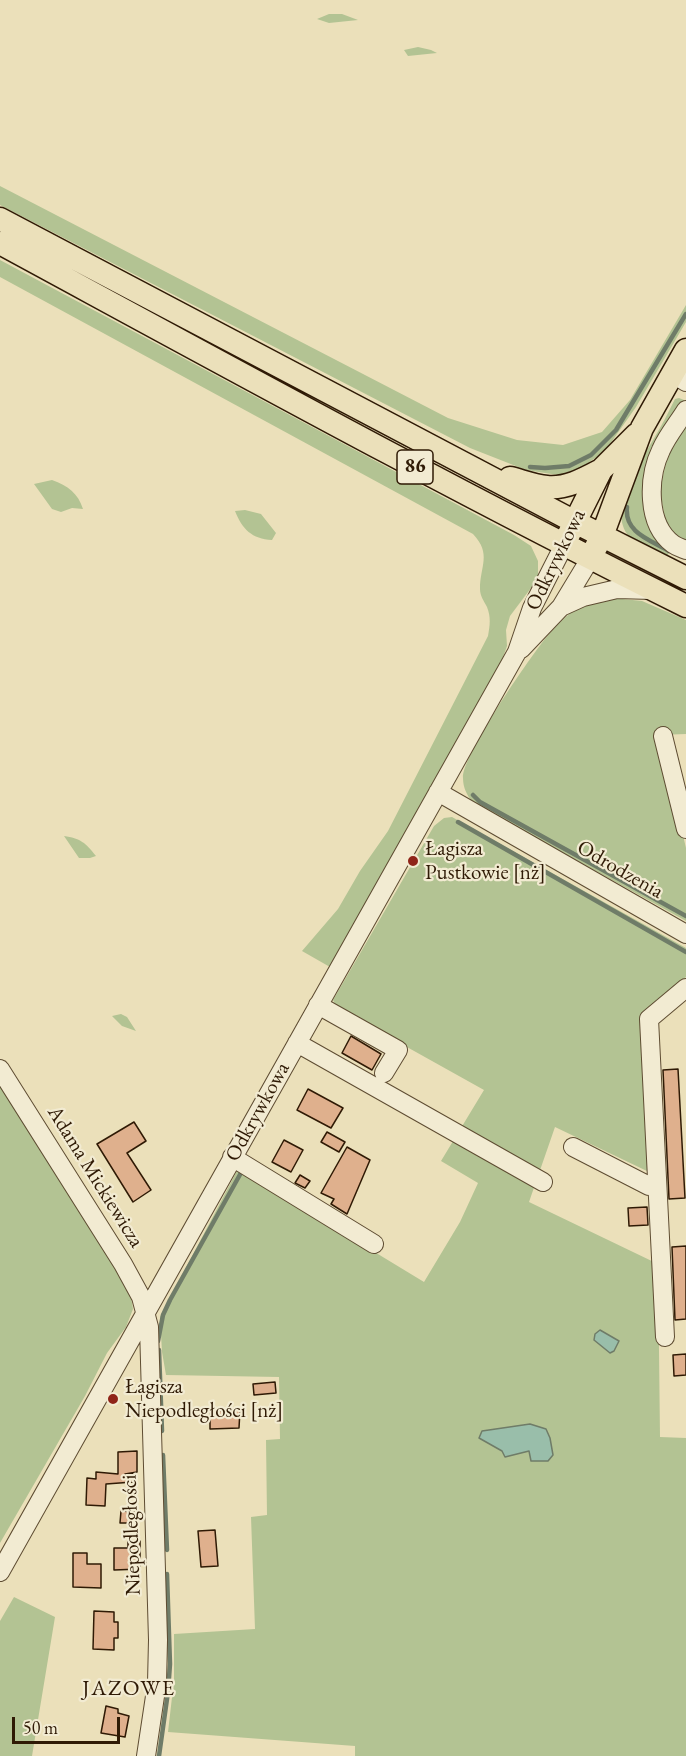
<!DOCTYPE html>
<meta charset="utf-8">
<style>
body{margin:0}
#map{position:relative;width:686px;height:1756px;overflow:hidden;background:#ebe0ba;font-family:"EB Garamond",serif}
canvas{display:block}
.scale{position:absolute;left:12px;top:1717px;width:108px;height:27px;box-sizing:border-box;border:3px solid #2f1a05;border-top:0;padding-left:8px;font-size:18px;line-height:21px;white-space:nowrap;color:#2f1a05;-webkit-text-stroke:4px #f2ebd2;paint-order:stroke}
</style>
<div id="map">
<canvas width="686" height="1756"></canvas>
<div class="scale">50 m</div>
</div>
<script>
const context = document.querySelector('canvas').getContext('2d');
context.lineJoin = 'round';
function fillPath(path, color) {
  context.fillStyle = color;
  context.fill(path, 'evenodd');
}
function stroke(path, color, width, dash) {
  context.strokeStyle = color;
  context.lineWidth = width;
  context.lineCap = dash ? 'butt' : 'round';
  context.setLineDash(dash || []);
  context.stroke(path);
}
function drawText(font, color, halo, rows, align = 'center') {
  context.font = font + ' "EB Garamond",serif';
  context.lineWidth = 4.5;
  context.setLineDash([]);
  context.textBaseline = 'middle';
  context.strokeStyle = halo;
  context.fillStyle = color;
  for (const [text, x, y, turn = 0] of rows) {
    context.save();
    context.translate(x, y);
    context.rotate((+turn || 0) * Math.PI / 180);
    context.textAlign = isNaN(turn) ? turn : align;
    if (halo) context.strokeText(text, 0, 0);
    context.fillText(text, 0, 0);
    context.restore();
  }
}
fillPath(new Path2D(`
 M329,14H342L358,20L329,23L317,19Z
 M418,47L431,50L437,53L408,56L404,50Z
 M0,186L448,418L517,440L563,445L602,432L630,400L686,305V322L636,407L605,451L581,468L558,475L526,470L470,448L0,205Z
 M0,230L358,420L261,373L0,234Z
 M0,260L514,535L531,546L538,561V575L537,580L510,616L506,630L507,646L501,663L330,967L302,951L338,909L360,871L388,831L488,636C490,625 491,617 487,607C484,601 480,596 480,589C480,566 492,554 473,534L0,277Z
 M679,398L684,400V405L649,473L672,548L666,558C654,552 635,546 627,534C609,506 639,464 653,440C661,427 668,413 675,399Z
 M686,423V545L666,525L660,490L667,458Z
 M52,480C68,486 78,493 83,509L72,508L61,512L52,509L34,484Z
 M245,510L261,514L276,533L272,540C252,539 242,529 235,511Z
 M613,598L642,601L686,620V734L659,735L686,848V921L473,803C467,795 463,788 463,778C462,756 525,665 541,644C551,631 564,617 577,608C588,602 600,600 613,598Z
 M452,817L686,948V977L642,1015L649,1172L555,1127L529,1202L658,1264L660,1437L686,1438V1756H355V1746L168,1732L174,1680V1634L255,1629L251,1517L267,1515L266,1440L280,1439L279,1377L166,1375L162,1352L160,1317L238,1169L424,1282L460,1222L478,1183L441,1161L484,1090L337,1008L333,1000L434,826L444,818Z
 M64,836C80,838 86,843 96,856L90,858H79Z
 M121,1014L127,1017L136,1031L122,1026L112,1016Z
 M0,1084L120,1274L131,1297L133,1309L126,1327L107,1353L85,1396L0,1543Z
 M14,1597L55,1617L32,1756H0V1621Z`), '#b3c393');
const water = new Path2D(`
 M600,1330L619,1341L614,1351L610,1353L594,1340L595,1334Z
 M530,1424L546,1429L550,1438L553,1455L548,1461H531L529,1451L505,1457L502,1451L479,1438L482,1431Z`);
fillPath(water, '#99beaa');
stroke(water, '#6f7c68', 1.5);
stroke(new Path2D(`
 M530,467L545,468L569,466L591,455L616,430L686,314
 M627,507C624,533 651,540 669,551
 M473,795L480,802L686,916
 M458,822L686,952
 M158,1341L163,1315L170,1300L242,1171
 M159,1350L162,1431
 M163,1455L167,1550
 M159,1756L168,1692L170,1664L167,1574`), '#6f7c68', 4.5);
const building = new Path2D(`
 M351,1036L381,1054L372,1070L342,1053Z
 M678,1069L685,1198L669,1199L663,1070Z
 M308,1089L343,1108L331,1128L297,1110Z
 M134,1122L146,1141L127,1153L151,1190L133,1202L97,1144Z
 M327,1132L345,1142L339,1152L321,1142Z
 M284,1140L303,1150L291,1172L272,1162Z
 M347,1147L370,1160L347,1214L331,1204L334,1199L321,1193Z
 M300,1175L310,1181L305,1188L295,1183Z
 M647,1207L648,1225L629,1226L628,1208Z
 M686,1246V1319L675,1320L672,1247Z
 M686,1354V1375L674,1376L673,1355Z
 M275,1382L276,1393L254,1395L253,1384Z
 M240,1410L239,1428L210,1429V1411Z
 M137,1451V1472L125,1474H133V1482L106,1484L105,1506L86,1505L87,1478L96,1479V1472L118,1474V1452Z
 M121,1511L135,1512V1523H120Z
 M215,1530L218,1566L201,1567L198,1531Z
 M128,1541H140V1569L114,1570V1548H128Z
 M73,1553H87V1564H101V1588L73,1587Z
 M94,1611L114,1612V1622H118V1638H114V1650L93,1649Z
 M106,1706L118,1709V1713L129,1716L125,1737L101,1733Z`);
fillPath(building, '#dfb08d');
stroke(building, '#2f1a05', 1.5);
const minor = new Path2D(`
 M673,374L686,382
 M686,410C678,423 667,436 661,450C648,477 646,524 673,544C677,547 682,548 686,550
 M561,607L583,597L617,589L652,590
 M521,649L561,607L590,559
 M663,736L686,829
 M438,792L686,934
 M318,1005L398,1050L384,1073
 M297,1043L543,1182
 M0,1069L123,1264L141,1297L149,1327L158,1640L157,1683L146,1756
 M573,1147L649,1186L656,1185
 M232,1157L374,1244
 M665,1337L649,1019L686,988
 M0,1572L517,652L532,608L564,545`);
const major = new Path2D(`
 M0,219L575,522L686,578
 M0,243C227,366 454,491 686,606
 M510,478C522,481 535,486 547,487C566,489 584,479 601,470
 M568,536L601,470L636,435
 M595,549L602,536L642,428L686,350`);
stroke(minor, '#5e4c32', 20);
stroke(major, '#2f1a05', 25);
stroke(minor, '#f2ebd2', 18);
stroke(major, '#ebe0ba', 22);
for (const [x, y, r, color] of [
 [413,861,6,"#8f2418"],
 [113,1399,6,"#8f2418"]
]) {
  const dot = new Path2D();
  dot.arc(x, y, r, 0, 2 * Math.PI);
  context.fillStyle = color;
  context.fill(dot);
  stroke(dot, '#f2ebd2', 2);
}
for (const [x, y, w] of [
 [415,467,36]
]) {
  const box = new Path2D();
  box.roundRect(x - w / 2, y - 17, w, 34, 4.5);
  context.fillStyle = '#f2ebd2';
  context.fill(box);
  stroke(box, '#2f1a05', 1.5);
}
drawText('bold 20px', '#2f1a05', null, [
 ["86",415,467]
]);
drawText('21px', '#2f1a05', '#f2ebd2', [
 ["Odkrywkowa",556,560,-64],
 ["Odrodzenia",620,870,30],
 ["Odkrywkowa",258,1112,-61],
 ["Adama Mickiewicza",95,1177,58],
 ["Niepodległości",132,1535,-92]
]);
drawText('21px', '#2f1a05', '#f2ebd2', [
 ["Łagisza",425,849],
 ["Pustkowie [nż]",425,873],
 ["Łagisza",125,1387],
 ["Niepodległości [nż]",125,1411]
], 'left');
context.letterSpacing = '1.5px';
drawText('22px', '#2f1a05', '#f2ebd2', [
 ["JAZOWE",129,1689]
]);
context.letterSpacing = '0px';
</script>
